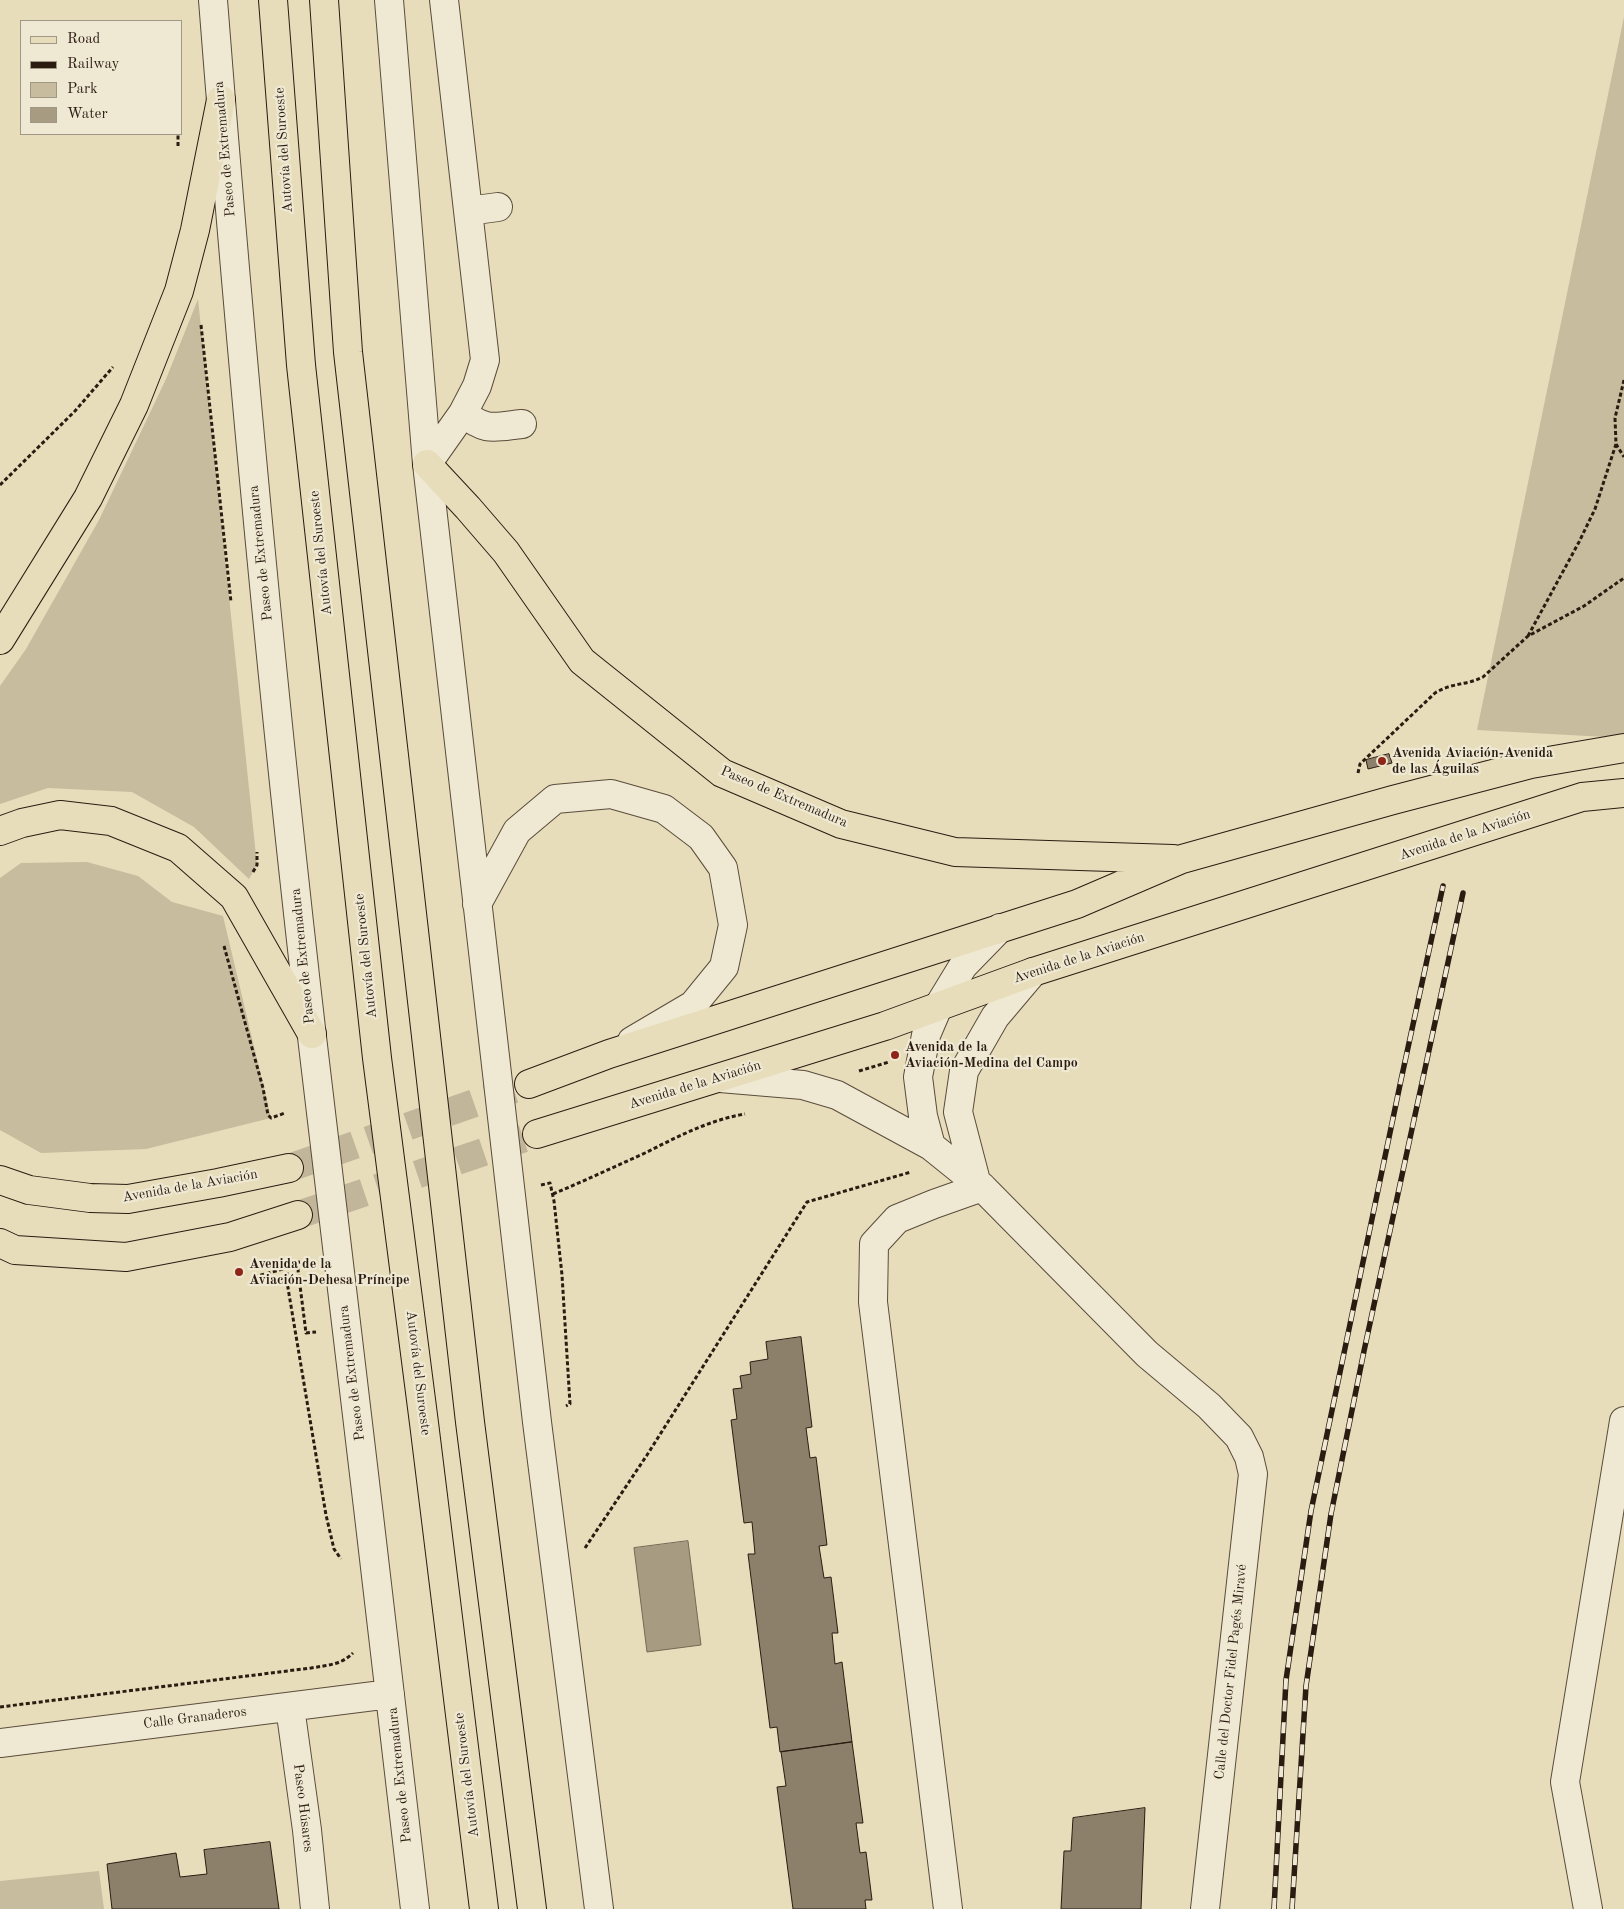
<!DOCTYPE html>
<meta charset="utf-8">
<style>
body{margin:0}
#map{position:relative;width:1624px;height:1909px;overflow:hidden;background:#e7ddbb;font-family:"Old Standard TT",serif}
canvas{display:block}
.legend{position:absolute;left:20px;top:20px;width:162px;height:115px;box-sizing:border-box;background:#efe9d3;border:1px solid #a19786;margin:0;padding:6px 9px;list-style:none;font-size:15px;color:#2b1c12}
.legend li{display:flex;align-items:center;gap:10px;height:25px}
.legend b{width:25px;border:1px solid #a19786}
</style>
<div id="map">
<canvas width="1624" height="1909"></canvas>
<ul class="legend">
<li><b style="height:6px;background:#e7ddbb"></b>Road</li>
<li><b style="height:6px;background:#2b1c12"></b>Railway</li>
<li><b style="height:14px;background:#c7bc9e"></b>Park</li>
<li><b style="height:14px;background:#a79b82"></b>Water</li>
</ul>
</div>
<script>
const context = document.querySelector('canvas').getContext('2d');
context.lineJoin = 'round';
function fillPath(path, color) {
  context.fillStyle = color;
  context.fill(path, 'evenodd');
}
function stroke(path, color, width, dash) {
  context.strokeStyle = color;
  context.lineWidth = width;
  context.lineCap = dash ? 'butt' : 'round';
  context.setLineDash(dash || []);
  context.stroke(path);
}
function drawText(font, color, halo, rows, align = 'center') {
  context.font = font + ' "Old Standard TT",serif';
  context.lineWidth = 4.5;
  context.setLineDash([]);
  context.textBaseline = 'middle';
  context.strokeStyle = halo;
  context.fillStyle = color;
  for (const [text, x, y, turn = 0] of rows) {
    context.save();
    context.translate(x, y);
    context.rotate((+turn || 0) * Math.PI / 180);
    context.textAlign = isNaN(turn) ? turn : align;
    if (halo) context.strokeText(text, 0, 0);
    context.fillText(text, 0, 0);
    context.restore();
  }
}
fillPath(new Path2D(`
 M1624,17V738L1477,730Z
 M198,299L257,865L249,879L194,827L132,792L48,788L0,804V686L26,649L99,520L166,379Z
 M87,862L138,876L172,902L223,916L271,1118L146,1149L41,1153L0,1130V878L21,863Z
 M99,1871L104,1909H0V1881Z`), '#c7bc9e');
const water = new Path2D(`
 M688,1541L701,1645L647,1652L634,1548Z`);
fillPath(water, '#a79b82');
stroke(water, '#756855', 1);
const building = new Path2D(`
 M1389,754L1392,763L1368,769L1366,760Z
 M801,1337L812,1427L806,1428L810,1458L816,1457L827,1545L819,1546L824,1578L831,1577L838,1633H832L835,1664L842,1662L852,1742L780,1752L777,1727L770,1728L748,1554H755L752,1522L744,1523L731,1420L737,1419L733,1389L742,1388L740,1376L751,1374L750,1362L768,1359L766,1342Z
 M852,1742L863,1823H856L860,1853L866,1852L872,1900H865L866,1909H793L777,1787L786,1786L781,1752Z
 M1145,1808L1141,1909H1061L1064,1851H1071L1073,1818Z
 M270,1842L279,1909H112L107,1864L176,1853L180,1877L207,1874L204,1850Z`);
fillPath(building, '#8d806a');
stroke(building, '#2b1c12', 1);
stroke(new Path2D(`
 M289,1168L529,1084
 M298,1215L537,1134`), '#c1b699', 28, [28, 14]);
const minor = new Path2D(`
 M213,0C240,346 272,692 312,1037C346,1328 382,1618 415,1909
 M389,0L427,464L537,1422L599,1909
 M468,211L498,207
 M463,413C486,432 494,427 522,424
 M427,464L463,413L477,386L485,360L444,0
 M477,904L517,831L555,799L611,794L664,809L701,837L723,868L733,925L724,967L693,1005L632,1041
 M720,1078L803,1085L837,1095L931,1146L982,1187L1147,1354L1209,1406L1239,1437L1249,1457L1253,1474L1205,1909
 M931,1146L923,1116L918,1077L926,1035L938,1007L963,966L1000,928
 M976,1181L958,1112L964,1071L995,1017L1033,972
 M290,1707L307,1830L315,1909
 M0,1743L390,1694
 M948,1909L873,1302L874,1244L897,1219L934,1204L982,1187
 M1588,1909L1565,1782L1624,1421`);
const major = new Path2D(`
 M427,464L468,508L506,552L582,661L722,773L841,824L955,852L1173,859
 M0,640L88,498L134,405L179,291L195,230L221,100
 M0,831L22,823L60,815L111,821L178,848L234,897L312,1034
 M529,1084L609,1054L1077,904L1182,859L1393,800L1531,764L1624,748
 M537,1134L885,1026L1033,972L1582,797L1624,793
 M0,1180L29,1190L90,1198L128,1199L218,1183L289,1168
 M0,1243L15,1250L126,1257L230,1237L298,1215`);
const highway = new Path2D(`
 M273,0L301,365L377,1058L424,1423L484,1909
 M324,0L348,352L470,1422L532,1909`);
stroke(minor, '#5a4c3c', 30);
stroke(major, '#2b1c12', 30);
stroke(highway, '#2b1c12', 30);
stroke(new Path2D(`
 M178,146V134
 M201,325L231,602
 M1624,380L1615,418L1616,444L1624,457
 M0,485L75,411L113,367
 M1528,636L1579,542L1595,509L1616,444
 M1358,773L1360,764L1435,693C1453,682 1465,686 1483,677L1528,636L1584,606L1624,578
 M253,872L257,865V852
 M224,946L263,1088L268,1115L271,1118L285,1113
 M859,1071L889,1062
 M541,1185L550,1183L554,1201L562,1275L570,1404L566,1406
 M553,1194C584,1181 614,1167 645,1153C677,1137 709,1120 745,1114
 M297,1262L306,1333L316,1332
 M300,1262L293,1263L287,1268V1282L326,1515L334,1549L341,1559
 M254,1277L287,1268
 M585,1548L647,1455L807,1202L911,1172
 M0,1707L311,1668C328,1665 341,1665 353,1653`), '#2b1c12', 3, [4, 2.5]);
stroke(minor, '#efe9d3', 28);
stroke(major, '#e7ddbb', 28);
stroke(highway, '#e7ddbb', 28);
const rail = new Path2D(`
 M1274,1909L1286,1680L1311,1511L1401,1080L1443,886
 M1292,1909L1306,1686L1331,1514L1364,1351L1463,893`);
stroke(rail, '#2b1c12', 5.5);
stroke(rail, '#efe9d3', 4, [11]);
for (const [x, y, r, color] of [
 [1382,761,5,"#8f2418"],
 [895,1055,5,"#8f2418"],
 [239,1272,5,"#8f2418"]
]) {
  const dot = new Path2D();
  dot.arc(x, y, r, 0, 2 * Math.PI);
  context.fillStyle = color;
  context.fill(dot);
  stroke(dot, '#efe9d3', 2);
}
drawText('14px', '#2b1c12', '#efe9d3', [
 ["Paseo de Extremadura",225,149,-95],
 ["Autovía del Suroeste",284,150,-94],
 ["Paseo de Extremadura",261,553,-96],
 ["Autovía del Suroeste",321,553,-96],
 ["Paseo de Extremadura",784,797,23],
 ["Avenida de la Aviación",1465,835,-18],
 ["Paseo de Extremadura",303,956,-96],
 ["Autovía del Suroeste",366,956,-96],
 ["Avenida de la Aviación",1079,958,-18],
 ["Avenida de la Aviación",695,1085,-17],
 ["Avenida de la Aviación",190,1186,-10],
 ["Paseo de Extremadura",352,1373,-97],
 ["Autovía del Suroeste",418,1373,83],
 ["Calle del Doctor Fidel Pagés Miravé",1231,1672,-84],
 ["Calle Granaderos",195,1718,-7],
 ["Paseo de Extremadura",400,1775,-96],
 ["Autovía del Suroeste",467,1775,-97],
 ["Paseo Húsares",303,1808,83]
]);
drawText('bold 14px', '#2b1c12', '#efe9d3', [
 ["Avenida Aviación-Avenida",1392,753],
 ["de las Águilas",1392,769],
 ["Avenida de la",905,1047],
 ["Aviación-Medina del Campo",905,1063],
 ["Avenida de la",249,1264],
 ["Aviación-Dehesa Príncipe",249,1280]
], 'left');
</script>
